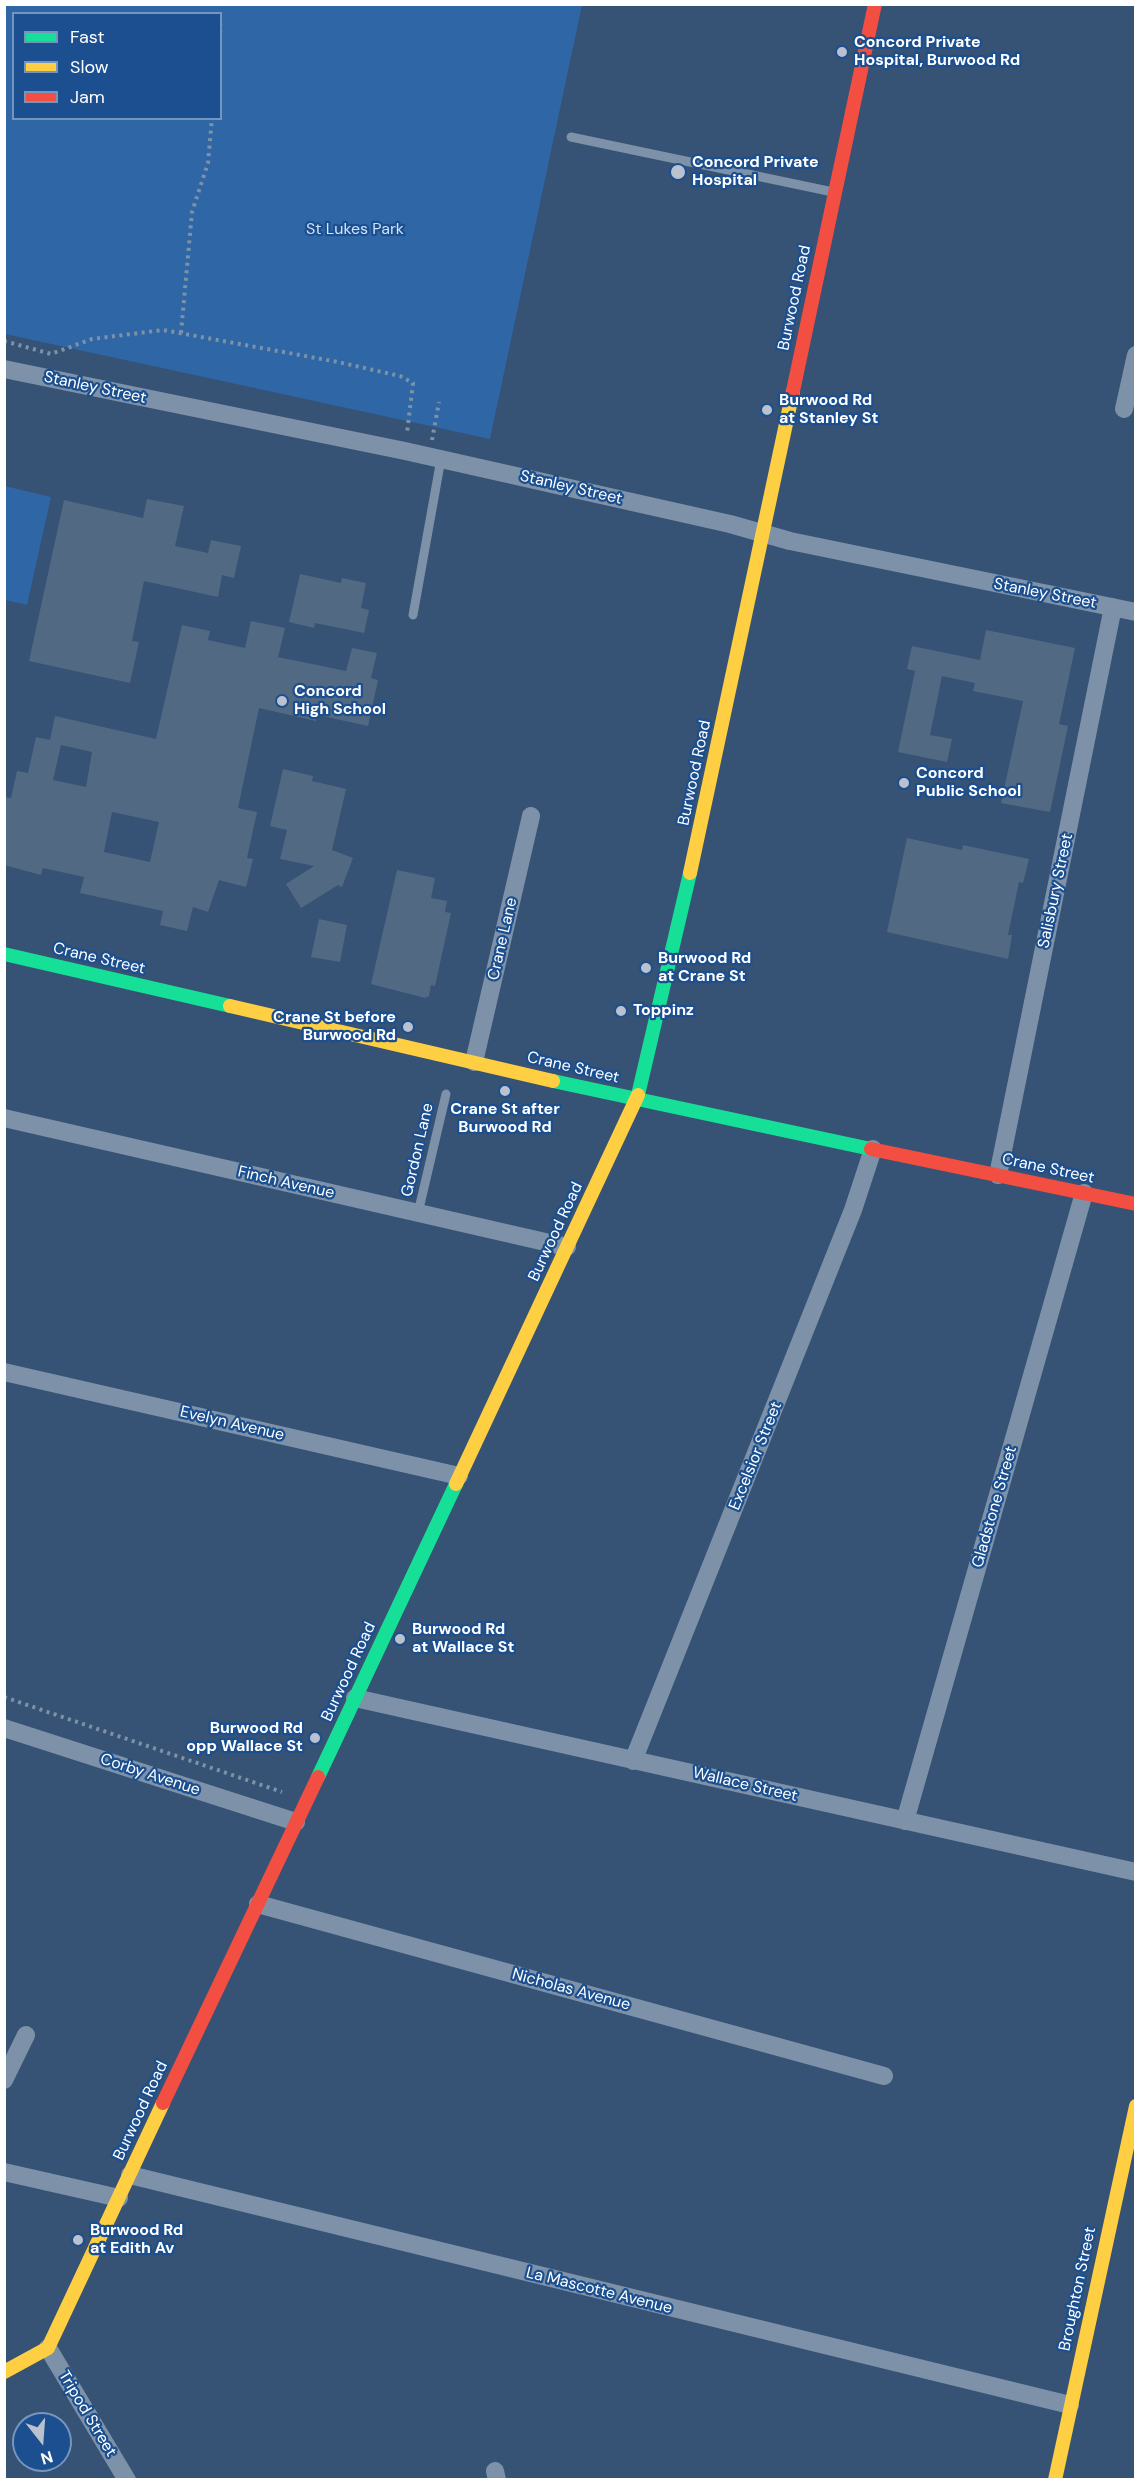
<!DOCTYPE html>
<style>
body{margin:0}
#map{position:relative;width:1140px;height:2484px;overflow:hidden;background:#365274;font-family:"DM Sans",sans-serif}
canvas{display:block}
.frame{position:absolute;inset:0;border:6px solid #fff;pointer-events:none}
.legend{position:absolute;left:12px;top:12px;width:210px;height:108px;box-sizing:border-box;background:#1b4f8f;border:2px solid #7695bc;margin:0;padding:8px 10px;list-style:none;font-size:18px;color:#fff}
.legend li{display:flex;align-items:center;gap:12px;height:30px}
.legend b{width:30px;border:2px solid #7695bc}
.north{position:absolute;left:12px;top:2412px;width:60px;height:60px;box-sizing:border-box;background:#1b4f8f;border:2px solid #7695bc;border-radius:50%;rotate:163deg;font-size:16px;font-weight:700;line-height:24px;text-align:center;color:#fff}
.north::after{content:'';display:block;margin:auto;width:21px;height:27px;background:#b9c2ce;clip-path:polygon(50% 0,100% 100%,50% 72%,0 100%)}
</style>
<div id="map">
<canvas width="1140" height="2484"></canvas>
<div class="frame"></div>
<ul class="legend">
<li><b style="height:8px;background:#16e098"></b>Fast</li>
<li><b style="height:8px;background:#ffcf43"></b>Slow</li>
<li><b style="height:8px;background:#f24e42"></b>Jam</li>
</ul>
<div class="north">N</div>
</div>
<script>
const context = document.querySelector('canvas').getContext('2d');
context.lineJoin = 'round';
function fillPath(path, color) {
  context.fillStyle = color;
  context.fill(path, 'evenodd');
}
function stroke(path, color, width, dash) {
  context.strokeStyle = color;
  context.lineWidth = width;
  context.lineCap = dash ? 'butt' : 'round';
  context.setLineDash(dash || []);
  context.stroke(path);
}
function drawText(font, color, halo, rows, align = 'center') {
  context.font = font + ' "DM Sans",sans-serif';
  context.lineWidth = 4.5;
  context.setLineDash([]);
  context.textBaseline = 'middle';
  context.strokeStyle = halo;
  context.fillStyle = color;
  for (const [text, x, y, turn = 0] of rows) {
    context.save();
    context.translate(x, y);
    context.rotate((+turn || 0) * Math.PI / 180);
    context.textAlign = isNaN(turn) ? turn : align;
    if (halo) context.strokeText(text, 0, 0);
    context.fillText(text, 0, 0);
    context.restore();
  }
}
fillPath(new Path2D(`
 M5,4L582,5L490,439L5,334ZM14,14H220V118H14Z
 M5,486L51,497L27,605L5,600Z`), '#2f66a5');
fillPath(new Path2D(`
 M147,499L184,506L175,546L208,553L211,540L241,546L234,578L222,575L218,597L144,581L132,641L139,642L130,683L29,661L64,500L143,518Z
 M300,574L341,583L342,578L366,583L361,608L369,610L364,633L315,623L314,628L289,622Z
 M251,621L285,628L278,657L346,671L352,648L377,653L371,678L378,680L368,726L318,715L316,721L259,708L238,808L257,812L247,858L253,859L246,887L219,880L208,912L193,907L187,931L160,925L163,911L80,893L84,877L43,868L41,875L4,865V797L11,798L17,771L28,773L36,737L50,740L55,716L156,739L182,625L210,631L208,640L245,648ZM61,745L92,752L86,787L53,780ZM112,812L159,822L150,862L104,852Z
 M986,630L1075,648L1059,724L1068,726L1050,812L1001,803L1023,701L973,691L975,683L942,676L930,735L952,739L947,762L898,752L915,671L907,669L912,646L980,660Z
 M283,769L313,776L312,781L346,789L332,850L353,858L342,887L338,885L301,908L286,884L314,866L280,859L287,830L270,826Z
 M907,838L962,850L963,845L1029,859L1023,883L1019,882L1008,935H1012L1008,959L887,932Z
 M397,870L435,878L431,898L447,901L445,912L451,913L435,986L431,985L429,996L425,998L371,984Z
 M319,919L347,925L340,962L311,957Z`), '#526984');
stroke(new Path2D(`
 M220,33L221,25
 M181,333L192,212L208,163L212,118
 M4,341L51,354L92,339L163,330L338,362L400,376L413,383L407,433
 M432,440L439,402
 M4,1697L282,1792`), '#7d92a8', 4, [3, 4.5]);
stroke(new Path2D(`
 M571,137L833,192
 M413,615L441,459
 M418,1213L446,1094`), '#7d92a8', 9);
stroke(new Path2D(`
 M4,369L405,451L730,524L790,541L1136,612
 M1124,409L1136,355
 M474,1062L531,816
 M4,1118L567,1247
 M998,1175L1113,607
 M4,1372L459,1476
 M355,1698L1136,1872
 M4,1728L296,1822
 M633,1761L853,1210L873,1149
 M905,1821L1084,1193
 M258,1904L884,2076
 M4,2080L26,2035
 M4,2172L119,2198
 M130,2175L1070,2405
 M48,2348L127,2480
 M495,2471L497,2480`), '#7d92a8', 18);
stroke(new Path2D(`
 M4,954L230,1006
 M553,1081L871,1149
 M638,1095L690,873
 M318,1777L456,1484`), '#16e098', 14);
stroke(new Path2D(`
 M690,873L793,391
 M230,1006L553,1081
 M456,1484L638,1095
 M4,2372L48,2348L163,2103
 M1055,2480L1136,2106`), '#ffcf43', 14);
stroke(new Path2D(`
 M793,391L875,4
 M871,1149L1136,1204
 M163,2103L318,1777`), '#f24e42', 14);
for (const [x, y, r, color] of [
 [842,52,6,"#b9c2ce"],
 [678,172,8,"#b9c2ce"],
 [767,410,6,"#b9c2ce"],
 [282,701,6,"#b9c2ce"],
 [904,783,6,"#b9c2ce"],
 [646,968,6,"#b9c2ce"],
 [621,1011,6,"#b9c2ce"],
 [408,1027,6,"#b9c2ce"],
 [505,1091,6,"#b9c2ce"],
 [400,1639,6,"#b9c2ce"],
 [315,1738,6,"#b9c2ce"],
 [78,2240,6,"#b9c2ce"]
]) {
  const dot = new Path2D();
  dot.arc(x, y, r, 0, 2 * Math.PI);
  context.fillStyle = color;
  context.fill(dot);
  stroke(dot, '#1b4f8f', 2);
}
drawText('bold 16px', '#fff', '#1b4f8f', [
 ["Concord Private",854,43],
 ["Hospital, Burwood Rd",854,61],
 ["Concord Private",692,163],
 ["Hospital",692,181],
 ["Burwood Rd",779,401],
 ["at Stanley St",779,419],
 ["Concord",294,692],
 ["High School",294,710],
 ["Concord",916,774],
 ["Public School",916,792],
 ["Burwood Rd",658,959],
 ["at Crane St",658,977],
 ["Toppinz",633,1011],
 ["Crane St before",396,1018,"right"],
 ["Burwood Rd",396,1036,"right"],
 ["Crane St after",505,1110,"center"],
 ["Burwood Rd",505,1128,"center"],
 ["Burwood Rd",412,1630],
 ["at Wallace St",412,1648],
 ["Burwood Rd",303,1729,"right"],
 ["opp Wallace St",303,1747,"right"],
 ["Burwood Rd",90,2231],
 ["at Edith Av",90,2249]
], 'left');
drawText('16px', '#cfe3fa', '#1b4f8f', [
 ["St Lukes Park",355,230]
]);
drawText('16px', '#fff', '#1b4f8f', [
 ["Burwood Road",795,298,-78],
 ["Stanley Street",95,388,12],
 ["Stanley Street",571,488,13],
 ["Stanley Street",1045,594,11],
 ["Burwood Road",695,773,-78],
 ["Salisbury Street",1056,891,-78],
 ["Crane Lane",503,939,-77],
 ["Crane Street",99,959,13],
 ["Crane Street",573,1068,13],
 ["Gordon Lane",418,1150,-77],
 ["Crane Street",1048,1169,12],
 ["Finch Avenue",286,1183,13],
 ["Burwood Road",556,1232,-65],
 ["Evelyn Avenue",232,1424,13],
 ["Excelsior Street",756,1456,-68],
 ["Gladstone Street",995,1507,-74],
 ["Burwood Road",349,1672,-65],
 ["Corby Avenue",150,1775,18],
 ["Wallace Street",745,1785,13],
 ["Nicholas Avenue",571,1990,15],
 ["Burwood Road",141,2111,-65],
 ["Broughton Street",1078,2289,-78],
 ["La Mascotte Avenue",599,2291,14],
 ["Tripod Street",87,2414,59]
]);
</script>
